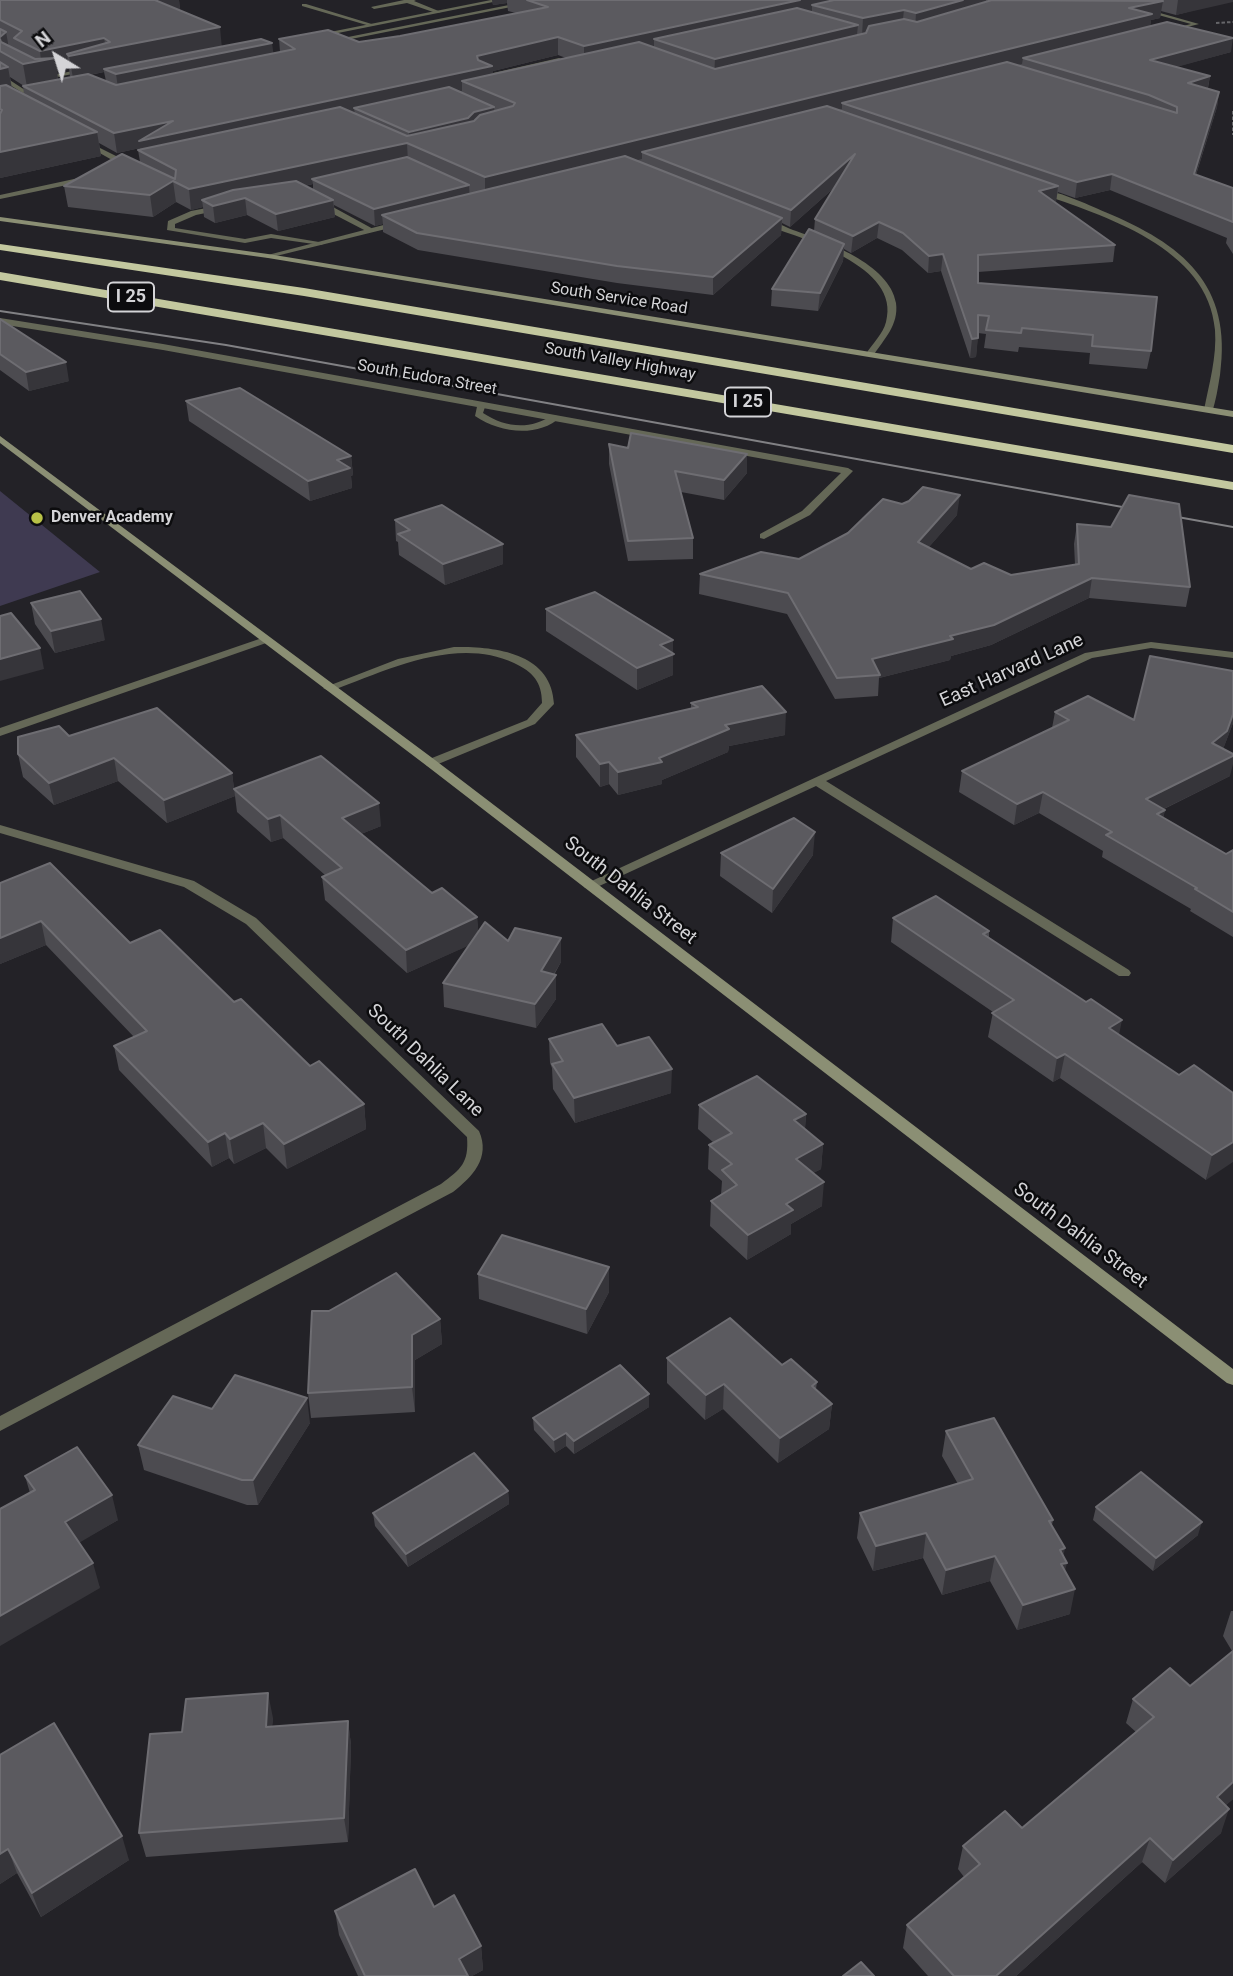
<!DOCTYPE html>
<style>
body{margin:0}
#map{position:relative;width:1233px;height:1976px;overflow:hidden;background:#232227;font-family:Roboto,sans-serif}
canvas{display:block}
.north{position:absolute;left:21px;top:21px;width:70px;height:70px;-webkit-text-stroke:5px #0c0c0e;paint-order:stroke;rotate:322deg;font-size:19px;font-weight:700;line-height:28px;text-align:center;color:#d4d4d7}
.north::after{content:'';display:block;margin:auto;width:24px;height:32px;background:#d4d4d7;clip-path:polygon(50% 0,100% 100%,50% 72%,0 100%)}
</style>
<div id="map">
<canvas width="1233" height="1976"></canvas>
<div class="north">N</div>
</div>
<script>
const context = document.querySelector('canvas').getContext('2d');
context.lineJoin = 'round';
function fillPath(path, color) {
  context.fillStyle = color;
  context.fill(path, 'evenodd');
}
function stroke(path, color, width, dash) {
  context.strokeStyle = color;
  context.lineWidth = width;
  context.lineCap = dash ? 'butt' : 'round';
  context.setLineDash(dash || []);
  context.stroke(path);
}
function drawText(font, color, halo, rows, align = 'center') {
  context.font = font + ' Roboto,sans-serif';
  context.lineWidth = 5;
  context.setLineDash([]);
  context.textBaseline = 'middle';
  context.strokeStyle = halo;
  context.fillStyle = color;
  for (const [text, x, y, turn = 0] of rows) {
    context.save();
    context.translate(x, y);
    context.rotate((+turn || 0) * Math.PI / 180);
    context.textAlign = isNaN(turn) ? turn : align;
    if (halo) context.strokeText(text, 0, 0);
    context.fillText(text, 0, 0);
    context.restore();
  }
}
fillPath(new Path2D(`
 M0,491L100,572L0,606Z`), '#3f3a51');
stroke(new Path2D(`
 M1216,23L1233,22
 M1233,111V135`), '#656569', 2, [3.5, 2]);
fillPath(new Path2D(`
 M404,0H416L414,1L441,12L436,13L407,3L374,9L371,7Z
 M534,0H546L331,43L328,41Z
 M302,4H306L375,25L370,26L302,6Z
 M559,58L580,66L577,68L559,62L490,76L494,79L491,81L480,76Z
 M86,68L88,71L57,77L54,75Z
 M84,140L134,165L135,167L128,169L82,143Z
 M316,201H322L375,230L368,232L316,205Z
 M222,205H225V209L196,215L175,224V228L245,239L271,234L325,243L321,245L271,238L245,243L167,230L168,221L191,211Z
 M478,402L486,404L483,413C506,428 530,430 553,415L561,417C537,438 500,433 475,416Z
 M454,647C495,646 552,653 554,704L535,724L431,767L427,766L425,763L427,760L527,720L542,703C542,682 533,672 514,663C456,636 388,670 333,690L329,691L323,688L398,659Z`), '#656857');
fillPath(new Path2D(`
 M491,0H503L318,37L315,35Z
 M1104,0H1114L1199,24L1167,32V30L1191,24Z
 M0,74L2,75L28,92L23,93L0,79Z
 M88,176L91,180L0,199V195Z
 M1038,189C1056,190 1087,204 1105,212C1182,244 1233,284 1220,375C1218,387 1216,401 1212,412L1204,410C1209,384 1217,357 1215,330C1209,248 1103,215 1038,193Z
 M762,220C773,220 783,226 793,230C825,241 890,264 896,303C899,325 884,339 873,356L866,354C872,344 883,334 886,322C902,266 801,238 762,224Z
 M399,221L403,223L402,225L268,258L264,256Z
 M0,318L163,344L848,468L853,471L810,515L764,539L760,538V534L802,511L841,473L163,350L0,324Z
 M265,637L271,640L269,642L0,736V728Z
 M1151,642L1233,652V658L1151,648L1092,658L826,781L1129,970L1131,973L1129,976H1119L816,786L595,888H585L583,885L1085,653Z
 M0,825L194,881L256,918L479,1131C491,1158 472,1177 453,1192L0,1431V1416L441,1184C461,1169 469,1163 467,1137L246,924L184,887L0,833Z`), '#656857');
fillPath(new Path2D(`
 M0,217L268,254L1233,411V417L268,258L0,221Z
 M0,436L435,760L1233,1369V1385L1227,1383L427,766L0,443Z`), '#8b8f74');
fillPath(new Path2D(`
 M0,244L304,288L1233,445V453L304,296L0,250Z
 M0,272L1233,482V490L0,280Z`), '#c3c89f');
stroke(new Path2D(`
 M0,311L226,345L1233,527`), '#818184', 2);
fillPath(new Path2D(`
 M0,0H179L180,11L222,46L273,53L280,52L279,39L359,42L400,36L516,13L508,11L507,3L493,5L492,0H1233L1176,15L1161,11L1160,18L1151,20L1150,26L1231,52L1175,67L1210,76L1208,88L1219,92L1217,107L1196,175L1233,188V254L1226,243L1227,238L1110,190L1075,198L1058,192L1055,203L1115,245L1113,262L978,272V283L1151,351L1147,369L1089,364L1090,353L1019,347L1018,352L984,348L986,334L978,333L976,357L970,358L941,271L928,273L902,250L877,238L851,253L844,249L843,261L818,311L771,306L772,289L814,231L815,219L835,187L790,227L782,223L781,235L713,295L617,283L418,250L383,232V224L375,226L334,205L335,217L278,231L247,215L215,223L204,217L203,207L191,210L176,202L153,217L68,207L64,186L140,162L138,150H140V148L117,153L99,143L101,156L0,178V110H2L0,109ZM558,55L566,58L493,74V71ZM69,68L70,77L58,79L57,71ZM104,72L106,81L90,75ZM10,77L24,86H23L24,94L12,88ZM313,184V190L305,186Z
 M0,319L69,381L29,391L0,370Z
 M186,401L351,456L353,475L351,476L352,488L310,501L189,421Z
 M609,444L628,448L747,454V473L724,500L681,492L693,538V559L628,561L609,464Z
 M957,515L928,548L971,569L1011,575L1075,565L1074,544L1077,524L1190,587L1186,607L1089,598L991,645L951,656L950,660L879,678L878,696L835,699L787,614L699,594L700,574L799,559Z
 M395,520L503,544V564L445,585L399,555L398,542L396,541Z
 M31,603L105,640L55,653L35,624Z
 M546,609L673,640V675L637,690L546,631Z
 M691,703L785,735L729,746L728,752L662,780V784L618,795L609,784L600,787L576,757V735L691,709Z
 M1055,712L1134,720L1233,723L1223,749L1230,776L1164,809L1165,810L1163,818L1226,854L1233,850V937L1190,911L1191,909L1102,857L1103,851L1039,813L1014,825L959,792L962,771L1052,728Z
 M69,736L232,773L234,789L381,826L361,834L432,893L477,917L478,932L508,941L561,962L554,975L556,999L536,1028L444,1007L443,983L469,945L407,973L325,900L322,877L325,875L283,838L271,842L237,812L235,796L167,823L118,781L54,805L23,777L18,754Z
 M721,853L813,855L772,913L720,876Z
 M0,883L130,943L234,1002L310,1066L364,1104L366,1129L287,1169L266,1148L234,1164L229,1158L212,1167L119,1070L114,1046L134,1037L46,945L0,964Z
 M893,918L989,931V937L1119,1035L1179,1075L1233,1093L1206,1180L1060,1078L1053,1082L988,1037L993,1012L891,942Z
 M549,1039L617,1046L671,1093L575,1123L553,1089L552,1068L550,1063Z
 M699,1105L806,1114L805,1129L823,1144L821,1169L813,1173L822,1206L791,1224V1234L747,1260L710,1226L711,1201L721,1195L722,1181L708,1169L709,1145L714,1143L698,1129Z
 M478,1274L609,1292L587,1334L479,1299Z
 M440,1319L442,1344L415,1360V1412L311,1418L308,1393Z
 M667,1358L782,1365L817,1382L816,1389L832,1404L829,1429L778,1463L723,1409L705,1420L667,1383Z
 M649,1394V1407L574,1454L566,1446L555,1453L534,1430L533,1418Z
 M212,1409L310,1423L258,1505H247L144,1470L138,1445Z
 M946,1431L1053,1520L1052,1525L1063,1556L1070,1614L1017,1630L990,1581L942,1595L923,1558L873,1571L857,1538L860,1513L958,1484L942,1456Z
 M25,1476L118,1520L79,1542L100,1588L30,1493Z
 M508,1491L509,1504L408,1567L375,1526L373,1513Z
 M1096,1507L1198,1535L1153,1571L1093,1520Z
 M1231,1611H1233V1799L1226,1805L1221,1833L1165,1883L1142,1862L1016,1976H928L903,1948L907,1925L964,1877L958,1869L963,1846L1022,1828L1136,1732L1126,1723L1133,1699L1190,1686L1232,1651L1223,1636Z
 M273,1718L272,1726L348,1721L351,1745L348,1842L146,1857L139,1833L182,1732Z
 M0,1755L129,1860L41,1917L17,1873L0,1884Z
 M434,1907L481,1946L483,1970L472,1976H358L339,1935L335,1911Z`), '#4c4b50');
fillPath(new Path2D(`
 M144,0H179L180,11Z
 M492,0H507V3L493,5Z
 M800,0H879L812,5V15L654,39V49L584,65V46Z
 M963,0H986L985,11L915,30L916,13Z
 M1178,0H1233V2L1176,15Z
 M1163,1L1160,18L1151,20L1150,32L1023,58L1022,64L853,106L842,103V109L653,156L642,152V159L485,198V177L1129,8Z
 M904,10L902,27L862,36L863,18Z
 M858,25L856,44L714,78L715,59Z
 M220,27L222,49L104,69V72L73,78L69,56L67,54L69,68L57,71L58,81L27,87L23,64L41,61L40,51L104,38L106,49Z
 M6,32L10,54L0,41V37Z
 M558,37V55L493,71V84L462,81V91L365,112L354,108L355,115L140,151V148L117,153L114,133L477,56Z
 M1233,38L1231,52L1148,75L1150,60Z
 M272,43L275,64L119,95L116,74Z
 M8,67L12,90L0,93V69Z
 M1210,76L1207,91L1188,83Z
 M1219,92L1217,107L1191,190L1194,174Z
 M494,107L495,122L410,144L409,132L474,112Z
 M97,132L101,156L0,178V152Z
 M407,143L408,163L312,179L313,184L212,205L202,200L203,207L191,210L189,189Z
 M855,154L854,170L790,227L791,210Z
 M1112,174L1110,190L1075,198L1077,182Z
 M173,181L176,202L153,217L150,195Z
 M469,185L470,202L382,215L383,224L375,226L374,209Z
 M1058,186L1056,203L1037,207L1039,191Z
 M245,198L247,215L215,223L213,206Z
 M333,200L335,217L278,231L276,214Z
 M782,218L781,235L713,295V277Z
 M879,222L877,238L851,253L853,236Z
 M844,244L843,261L818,311L820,293Z
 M943,254L941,271L928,273L929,256Z
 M978,338L976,357L970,358L972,339Z
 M66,362L69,381L29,391L26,372Z
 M747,454V473L724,500V480Z
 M351,456L353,475L351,476L352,488L310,501L308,481L337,460Z
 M960,495L957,515L916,562L918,542Z
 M503,544V564L445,585L443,564Z
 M1092,578L1089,598L991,645L951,656L950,660L879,678L880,675L872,659Z
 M101,619L105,640L55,653L51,631Z
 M673,640V675L637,690V668L660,645Z
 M40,648L44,669L0,681V659Z
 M786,712L785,735L729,746L728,752L662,780V784L618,795V772L659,758L725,725Z
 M1233,714V723L1222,752L1212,743Z
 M1233,756V764L1230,776L1141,820L1146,799Z
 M114,758L118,781L54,805L49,783Z
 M609,762V784L600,787V764Z
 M232,773L235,796L167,823L164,800Z
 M1043,792L1039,813L1014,825L1017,804Z
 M379,803L381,826L344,841L342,818Z
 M1165,810L1160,831L1157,814Z
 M280,815L283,838L271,842L268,819Z
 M815,832L813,855L772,913L773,889Z
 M477,917L479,941L407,973L406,950Z
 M41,921L46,945L0,964V938Z
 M561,938V962L541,995V971Z
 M556,975V999L536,1028L535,1004Z
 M1122,1020L1117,1045L1109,1028Z
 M1065,1054L1060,1078L1053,1082L1057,1058Z
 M672,1069L671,1093L575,1123L574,1098Z
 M364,1104L366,1129L287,1169L284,1144Z
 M806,1114L804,1138L794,1120Z
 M263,1123L266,1148L234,1164L230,1139Z
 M225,1133L229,1158L212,1167L208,1142Z
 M1233,1142V1162L1206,1180L1212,1155Z
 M823,1144L821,1169L794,1183L796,1159Z
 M824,1182L822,1206L791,1224V1234L747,1260L748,1235L786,1204Z
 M609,1267V1292L587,1334L586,1309Z
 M440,1319L442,1344L415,1360V1412L412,1387V1335Z
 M724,1384L723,1409L705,1420L706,1395Z
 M649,1394V1407L574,1454V1441Z
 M307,1398L310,1423L258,1505L253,1480Z
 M832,1404L829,1429L778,1463L780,1438Z
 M566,1433V1446L555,1453L554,1440Z
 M508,1491L509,1504L408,1567L406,1554Z
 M112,1495L118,1520L72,1547L65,1522Z
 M1202,1522L1198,1535L1153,1571L1156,1558Z
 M926,1533L923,1558L873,1571L876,1546Z
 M1065,1548L1062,1564L1067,1563L1061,1587L1060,1550Z
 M995,1556L990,1581L942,1595L946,1570Z
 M93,1563L100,1588L0,1646V1616Z
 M1075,1589L1070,1614L1017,1630L1023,1605Z
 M268,1693L273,1718L270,1751L266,1727Z
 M348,1721L351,1745L348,1842L344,1818Z
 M1233,1782V1799L1208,1821L1217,1797Z
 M1229,1809L1221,1833L1165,1883L1173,1860Z
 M122,1836L129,1860L41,1917L32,1893Z
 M1150,1838L1142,1862L1016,1976H996Z
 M8,1849L17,1873L0,1884V1854Z
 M481,1946L483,1970L472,1976H461L459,1959Z`), '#36353a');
const building = new Path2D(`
 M0,0H155L220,27L69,56L67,54L110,42L104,38L40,51L14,38L22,31L0,20Z
 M527,0H800L584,46L558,37L477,56L478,60L492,66L139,141L173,121L114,133L23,86L88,74L116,85L295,49L279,39L328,30L359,42L400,36L548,7Z
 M834,0H963L916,13L904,10L863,18L812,5Z
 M992,0L1163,1L1129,8L1152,14L485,177L407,143L189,189L173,181L150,195L64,186L122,154L175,179L176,170L138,150L340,107L407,136L474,121L480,115L513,106L515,103L462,81L639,42L715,69L866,33L869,26L904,19L917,22Z
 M797,8L858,25L715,59L654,39Z
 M1167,22L1233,38L1150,60L1210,76L1188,83L1219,92L1194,174L1233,188V222L1112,174L1077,182L842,103L1007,62L1177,113V107L1149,95L1023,58Z
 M0,29L6,32L0,37Z
 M0,39L1,42L35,59L55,58L23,64L0,51Z
 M261,39L272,43L116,74L104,69Z
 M0,62L8,67L0,69Z
 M6,85L97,132L0,152V114L2,110L0,109V86Z
 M449,87L494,107L474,112L468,118L409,132L354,108Z
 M827,106L1058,186L1039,191L1115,245L978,255V283L1157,297L1151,351L1092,346L1093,335L1022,328L1021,333L986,330L989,316L978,315V338L972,339L943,254L929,256L903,233L879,222L853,236L815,219L855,154L791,210L642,152Z
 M625,156L782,218L713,277L617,266L417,233L382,215Z
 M407,157L469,185L374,209L312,179Z
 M296,181L333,200L276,214L245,198L213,206L202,200L233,190Z
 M809,229L844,244L820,293L772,289Z
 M0,319L66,362L26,372L0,354Z
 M240,388L351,456L337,460L350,468L308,481L186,401Z
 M631,433L747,454L724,480L675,471L693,538L628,541L609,444L628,448Z
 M923,487L960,495L918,542L971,569L984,563L1011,575L1079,564L1077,524L1111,527L1129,495L1179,504L1190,587L1092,578L994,625L950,636L953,639L872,659L880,675L837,678L788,593L700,574L761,552L799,559L848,533L883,499L902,504L909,501Z
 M442,505L503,544L443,564L398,534L410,530L395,520Z
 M80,591L101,619L51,631L31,603Z
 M595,592L673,640L660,645L674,654L637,668L546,609Z
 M11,613L40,648L0,659V616Z
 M1150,656L1233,671V714L1227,731L1212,743L1233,754V756L1146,799L1165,810L1157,814L1226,854L1233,850V912L1195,889L1197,888L1106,835L1112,832L1043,792L1017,804L962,771L1069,720L1055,712L1088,696L1134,720Z
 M762,686L786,712L725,725L729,729L659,758L662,762L618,772L609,762L600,764L576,735L698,707L691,703Z
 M157,708L232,773L164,800L114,758L49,783L18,754V737L59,726L69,736Z
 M321,756L379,803L342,818L432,893L442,888L477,917L406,950L322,877L342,868L280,815L268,819L234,789Z
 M794,818L815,832L773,889L721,853Z
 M50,863L130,943L160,930L234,1002L241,999L310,1066L319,1061L364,1104L284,1144L263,1123L230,1139L225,1133L208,1142L114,1046L147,1031L41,921L0,938V883Z
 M936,896L989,931L983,934L1086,1002L1091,999L1122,1020L1109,1028L1179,1075L1194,1065L1233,1093V1142L1212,1155L1065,1054L1057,1058L992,1013L1014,1000L893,918Z
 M485,922L508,941L515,928L561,938L541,971L556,975L535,1004L443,983Z
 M602,1024L617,1046L649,1037L672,1069L574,1098L552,1064L563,1061L549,1039Z
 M757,1076L806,1114L794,1120L823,1144L796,1159L824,1182L786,1204L793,1210L748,1235L711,1201L737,1185L722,1170L732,1164L709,1145L732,1133L699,1105Z
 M502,1235L609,1267L586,1309L478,1274Z
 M396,1273L440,1319L412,1335V1387L308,1393L312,1311H329Z
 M730,1318L782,1365L791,1359L817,1382L812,1386L832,1404L780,1438L724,1384L706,1395L667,1358Z
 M620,1365L649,1394L574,1441L566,1433L554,1440L533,1418Z
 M235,1375L307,1398L253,1480H242L138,1445L173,1396L212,1409Z
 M994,1418L1053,1520L1049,1521L1065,1548L1060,1550L1067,1563L1061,1564L1075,1589L1023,1605L995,1556L946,1570L926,1533L876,1546L860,1513L973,1479L946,1431Z
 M77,1447L112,1495L65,1522L93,1563L0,1616V1509L35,1490L25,1476Z
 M474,1453L508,1491L406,1554L373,1513Z
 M1141,1472L1202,1522L1156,1558L1096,1507Z
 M1233,1651V1782L1217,1797L1229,1809L1173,1860L1150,1838L996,1976H954L907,1925L980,1864L963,1846L1005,1811L1022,1828L1154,1717L1133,1699L1170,1668L1190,1686Z
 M268,1693L266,1727L348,1721L344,1818L139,1833L150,1734L182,1732L186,1699Z
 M54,1723L122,1836L32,1893L8,1849L0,1854V1755Z
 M415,1869L434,1907L454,1895L481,1946L459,1959L468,1976H365L335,1911Z
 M861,1962L874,1976H843Z`);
fillPath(building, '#5b5a5f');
stroke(building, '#6e6d72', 2);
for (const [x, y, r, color] of [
 [37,518,7,"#b8c147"]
]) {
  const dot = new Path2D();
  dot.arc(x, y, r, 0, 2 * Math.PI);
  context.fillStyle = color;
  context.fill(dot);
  stroke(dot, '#0c0c0e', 2.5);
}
drawText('16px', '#d4d4d7', '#0c0c0e', [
 ["South Service Road",619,299,9],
 ["South Valley Highway",620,362,10],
 ["South Eudora Street",427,378,10]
]);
drawText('bold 16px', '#d4d4d7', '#0c0c0e', [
 ["Denver Academy",51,518]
], 'left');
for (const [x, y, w] of [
 [131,297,46],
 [748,402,46]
]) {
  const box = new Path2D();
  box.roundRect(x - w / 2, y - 14.5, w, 29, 5);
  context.fillStyle = '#0c0c0e';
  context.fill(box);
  stroke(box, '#d4d4d7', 2);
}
drawText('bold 18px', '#d4d4d7', null, [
 ["I 25",131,297],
 ["I 25",748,402]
]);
drawText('19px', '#d4d4d7', '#0c0c0e', [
 ["East Harvard Lane",1012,671,-24],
 ["South Dahlia Street",630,891,38],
 ["South Dahlia Lane",425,1061,44],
 ["South Dahlia Street",1080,1236,37]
]);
</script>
